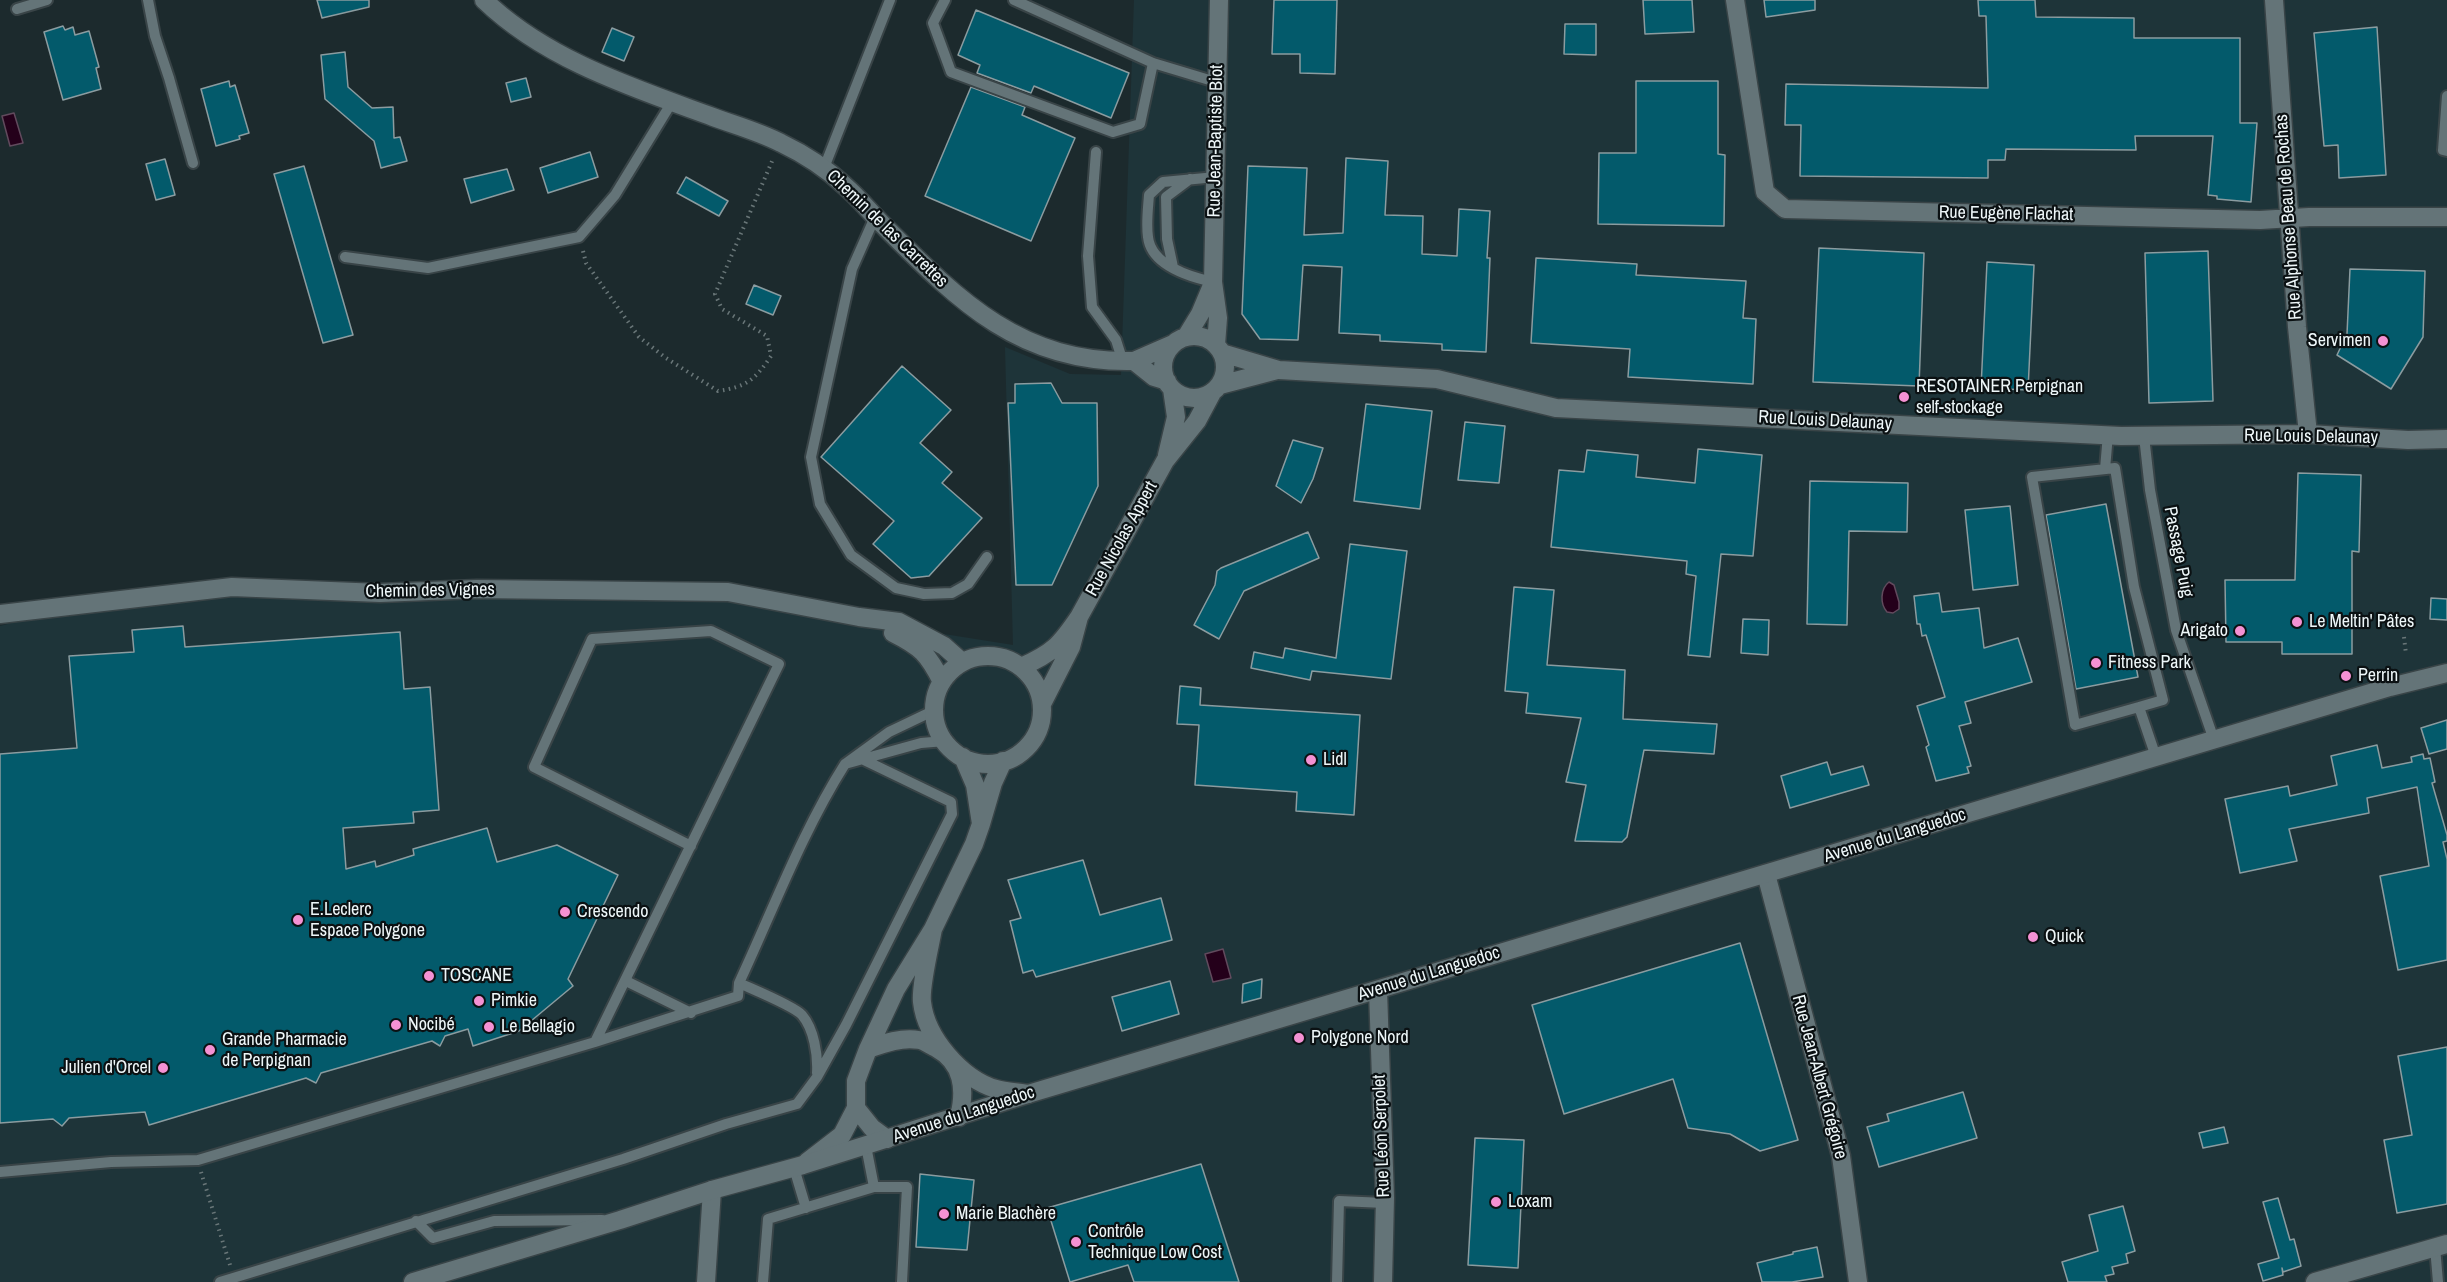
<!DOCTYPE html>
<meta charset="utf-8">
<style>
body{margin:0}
canvas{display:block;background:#1c2a2d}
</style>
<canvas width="2447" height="1282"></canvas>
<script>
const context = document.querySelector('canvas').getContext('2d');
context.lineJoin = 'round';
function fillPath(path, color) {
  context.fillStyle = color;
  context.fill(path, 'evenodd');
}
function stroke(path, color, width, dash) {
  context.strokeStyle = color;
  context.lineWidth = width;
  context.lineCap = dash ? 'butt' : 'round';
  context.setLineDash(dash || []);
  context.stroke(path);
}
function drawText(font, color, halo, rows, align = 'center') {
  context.font = font + ' "Archivo Narrow",sans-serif';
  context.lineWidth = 4.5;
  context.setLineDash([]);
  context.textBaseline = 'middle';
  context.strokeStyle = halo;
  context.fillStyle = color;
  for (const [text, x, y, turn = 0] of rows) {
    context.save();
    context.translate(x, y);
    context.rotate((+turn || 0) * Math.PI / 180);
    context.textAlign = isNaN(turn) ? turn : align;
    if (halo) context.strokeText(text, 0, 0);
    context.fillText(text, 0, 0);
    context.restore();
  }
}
fillPath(new Path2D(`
 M1134,0H2447V1282H0V626L57,611L277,589L711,597L1013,645L1005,347L1070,374L1121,375Z`), '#1e3439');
const water = new Path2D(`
 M14,113L23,143L10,146L2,116Z
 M1889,582L1894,585L1899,602V609L1893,613L1887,612C1880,604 1880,589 1889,582Z
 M1223,949L1231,978L1213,982L1205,954Z`);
fillPath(water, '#24001a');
stroke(water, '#614a5d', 1.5);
const building = new Path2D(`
 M317,0H369V7L322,18Z
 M1274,0H1337L1335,74L1300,73V54H1272Z
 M1643,0H1692L1694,32L1645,34Z
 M1764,0H1815V10L1766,17Z
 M1978,0H2035L2036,17L2134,18V38H2240V123H2257L2251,202L2217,199V196L2208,195L2213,136H2135L2136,150L2006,149L2005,160H1988V178L1800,176L1801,125H1785L1786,84L1988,88L1986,16H1979Z
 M976,10L1129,73L1111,118L1034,86L1031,93L977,73L980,65L958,55Z
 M1565,24H1596V55L1564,54Z
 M63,26L65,30L73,27L75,35L89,31L99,67L96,68L101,89L63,100L44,32Z
 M2377,27L2386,175L2339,178L2338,145L2324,146L2314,33Z
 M612,28L634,37L624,61L602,52Z
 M345,52L348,87L372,108L393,107L394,138L400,137L407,161L381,168L374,141L325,99L321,55Z
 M526,78L531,97L511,102L506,83Z
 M229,81L230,87L235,85L249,133L239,136L240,139L216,146L201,89Z
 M1636,81H1718V154L1725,155L1724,226L1598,224L1599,153H1636Z
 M971,87L1025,107L1022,115L1075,138L1031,241L925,196Z
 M590,152L598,177L548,193L540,168Z
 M1346,158L1388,161L1385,215L1423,216L1422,254L1457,256L1459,209L1490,211L1487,258H1490L1486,352L1442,350V344L1380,341V335L1339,333L1342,267L1303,265L1298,340L1260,339L1242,314L1248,166L1307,168L1304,235L1343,233Z
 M165,159L175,195L156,200L146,164Z
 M304,166L353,335L323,343L274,174Z
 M507,169L514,190L471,203L464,179Z
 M686,177L728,201L719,216L677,193Z
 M1819,248L1924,253L1919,386L1813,382Z
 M2208,251L2213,401L2149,403L2145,253Z
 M1536,258L1637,264L1636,275L1746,281L1743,318L1756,319L1753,384L1628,377L1630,349L1531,343Z
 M1987,262L2034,265L2028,390L1981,388Z
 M2350,269L2425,271L2423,337L2391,389L2337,355L2347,334Z
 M754,285L781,296L773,315L746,304Z
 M902,366L951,410L920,443L952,472L942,483L982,518L929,576L911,578L873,544L894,521L821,457Z
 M1051,383L1062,403H1097L1098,486L1052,585H1016L1008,403H1015V384Z
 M1366,404L1432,411L1420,509L1354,501Z
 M1465,422L1505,426L1499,483L1458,480Z
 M1293,440L1323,448L1313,479L1301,503L1276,486Z
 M1698,449L1762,455L1753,556L1721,554L1710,657L1688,655L1696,576L1686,574L1687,561L1551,547L1559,470L1584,472L1587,450L1638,455L1636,477L1695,483Z
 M2298,473L2361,475L2359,552L2352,551V654H2282V642H2226L2225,580H2295Z
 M1810,481L1908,483L1907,532L1849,531L1847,625L1807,624Z
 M2106,504L2138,677L2076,689L2046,515Z
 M2010,506L2018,585L1973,590L1965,510Z
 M1308,532L1319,558L1244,591L1219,639L1194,625L1215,585L1217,571L1221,568Z
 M1350,544L1407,551L1391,679L1312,671L1310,680L1251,668L1254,652L1283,658L1285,648L1336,658Z
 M1514,587L1554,590L1547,665L1625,670L1623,719L1717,724L1714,754L1644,750L1627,837L1622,842L1575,841L1586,785L1566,782L1581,718L1526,713L1528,693L1505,691Z
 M1939,593L1942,612L1979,608L1984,648L2018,638L2032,682L1965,702L1971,723L1959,726L1971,766L1967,767L1969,773L1936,781L1926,747L1929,745L1917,706L1945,697L1926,635L1922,636L1920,624H1917L1914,596Z
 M2431,598L2447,599V620L2430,619Z
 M1743,619L1769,620L1768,655L1741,653Z
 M183,626L185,647L400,632L404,689L430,687L439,810L413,812L414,823L343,828L346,869L375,861L376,867L414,855L413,849L487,828L497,862L557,845L618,875L568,979L573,986L519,1031L473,1046L468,1029L445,1036L440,1046L432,1041L321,1073L316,1083L306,1078L149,1125L145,1112L69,1118L62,1126L53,1119L0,1123V754L77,748L69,656L134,652L132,630Z
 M1180,686L1201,688L1200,705L1360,715L1354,815L1296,811L1297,792L1195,785L1199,725L1177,724Z
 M2447,720V749L2429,754L2421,728Z
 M2377,745L2382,768L2412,762L2411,757L2423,754L2424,759L2430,758L2435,782L2432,783L2447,835V841L2443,842L2447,859V960L2398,970L2380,876L2429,866L2417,787L2367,798L2369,813L2289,829L2297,861L2240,873L2225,799L2288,786L2290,796L2337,785L2331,756Z
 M1827,762L1831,775L1863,766L1869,785L1790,808L1781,776Z
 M1083,860L1100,915L1161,898L1172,940L1036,977L1033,970L1023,973L1010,921L1021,918L1008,880Z
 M1740,943L1798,1140L1760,1151L1730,1134L1688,1128L1673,1079L1564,1114L1532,1005Z
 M1262,979L1261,998L1242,1003L1243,984Z
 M1170,981L1179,1014L1122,1031L1112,997Z
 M2447,1047V1204L2397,1213L2384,1140L2412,1135L2398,1056Z
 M1963,1092L1977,1138L1879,1167L1867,1127L1889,1121L1887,1114Z
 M2224,1127L2228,1143L2203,1148L2199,1133Z
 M1475,1138L1524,1140L1518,1268L1468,1265Z
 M1201,1164L1239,1282H1134L1128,1265L1070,1282L1047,1208Z
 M920,1174L974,1180L967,1250L916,1247Z
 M2278,1198L2290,1240L2294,1239L2301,1266L2283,1272L2282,1268L2283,1275L2263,1281L2258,1264L2279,1258L2263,1202Z
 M2123,1206L2135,1251L2126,1254L2128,1263L2112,1267L2114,1274L2105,1276L2107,1282H2068L2062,1262L2098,1251L2089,1215Z
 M1817,1247L1823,1277L1792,1282H1762L1757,1263L1793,1254V1252Z`);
fillPath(building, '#035a6b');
stroke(building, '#8b9ca0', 1.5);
const lane = new Path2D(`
 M148,0L155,36L169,78L193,163
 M945,0L933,23L951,72L1113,132L1140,124L1153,63
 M1014,0L1153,63L1216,82
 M17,9L47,0
 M2447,96L2443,150L2447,151
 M1096,152L1088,256L1092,307L1116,340L1123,362
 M824,168L890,0
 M875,217L852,269L811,457L820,504L851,555L896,588L924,594L952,593L968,584L987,557
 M345,257L428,268L579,237L615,195L672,102
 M1173,267L1167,239L1166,197L1190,179
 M1213,282C1190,277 1151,265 1148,237C1146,223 1148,209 1149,195L1163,182L1216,177
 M2144,436L2150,490L2176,630L2214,740
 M2105,469L2108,434
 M2139,707L2075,725L2032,477L2115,468L2134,587L2163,700L2139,707L2156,757
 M935,710L889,732L845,764L921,743L945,741
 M626,981L691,1013
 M739,983C752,989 794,1006 802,1015C814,1029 818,1055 817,1073
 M595,1042L738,996L739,983C773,910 802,832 845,764
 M794,1168L806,1208
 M0,1172L111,1162L198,1160L595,1042L779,664L711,631L592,639L534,767L691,846
 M874,1187H907L902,1282
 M416,1221L433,1238L494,1221L602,1220
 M2435,1247L2438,1282
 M220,1282L623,1159L726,1124L797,1104L817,1077L846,1025L952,814L951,802L864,760
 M763,1282L768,1219L874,1187L866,1146
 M1337,1282L1339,1201L1385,1203`);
const street = new Path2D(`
 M484,0C546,60 634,88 713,117C735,125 760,132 781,143C804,154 827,169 845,186C859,198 870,212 883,225C958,300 1020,364 1134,361
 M1735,0L1765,192L1785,209L2260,220L2309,217H2447
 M2274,0L2297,327L2308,434
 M1163 367a31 31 0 1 1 62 0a31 31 0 1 1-62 0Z
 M1186,337L1200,314L1213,283
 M1216,345L1218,318L1213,282L1219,0
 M1222,353L1279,370L1437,379L1556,408L2121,436L2308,434L2408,440L2447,439
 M1167,381L1154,377L1134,361L1173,344
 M1220,385L1277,370
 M1167,455L1176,417L1172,389
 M0,614L232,587L380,593L477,589L728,592L859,617L899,622L944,646L962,662
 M1079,617L1165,461L1197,421L1213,391
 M893,633C921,647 928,654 942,682
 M934 710a54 54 0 1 1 108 0a54 54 0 1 1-108 0Z
 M1021,667C1053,653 1060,645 1079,617L1071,647L1042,704
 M963,757L975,785L981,824L993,783L1003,761
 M1766,874L1841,1156L1858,1282
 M933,929L974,844L981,824
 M1378,990L1385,1198L1383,1282
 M868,1049C885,1043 902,1037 919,1040C925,1041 931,1046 936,1048C963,1063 966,1089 959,1117
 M856,1108L872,1128L887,1139
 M807,1162L842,1135L856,1108V1081L868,1049L896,989L933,929C930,946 920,986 922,1002C926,1038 962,1079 996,1089C1006,1092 1018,1092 1028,1094
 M706,1282L712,1190
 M2315,1282L2447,1244`);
const secondary = new Path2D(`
 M413,1282L620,1220L712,1190L803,1165L1028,1094L2390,687L2447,673`);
stroke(lane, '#394447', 14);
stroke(street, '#394447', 21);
stroke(secondary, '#394447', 21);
stroke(new Path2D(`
 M583,251L586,263L639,337L666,358L718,391C746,387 755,380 771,356L767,336L722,309L715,294L773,159
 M2404,637L2406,654
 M201,1172L230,1265`), '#697678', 4, [1.5, 4.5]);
stroke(lane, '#647478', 10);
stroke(street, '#647478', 18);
stroke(secondary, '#647478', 18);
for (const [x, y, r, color] of [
 [2383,341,6,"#f491d3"],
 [1904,397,6,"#f491d3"],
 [2297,622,6,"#f491d3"],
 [2240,631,6,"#f491d3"],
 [2096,663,6,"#f491d3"],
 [2346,676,6,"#f491d3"],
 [1311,760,6,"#f491d3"],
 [565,912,6,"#f491d3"],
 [298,920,6,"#f491d3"],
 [2033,937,6,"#f491d3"],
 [429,976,6,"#f491d3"],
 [479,1001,6,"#f491d3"],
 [396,1025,6,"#f491d3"],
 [489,1027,6,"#f491d3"],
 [1299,1038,6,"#f491d3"],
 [210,1050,6,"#f491d3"],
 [163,1068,6,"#f491d3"],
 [1496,1202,6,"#f491d3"],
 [944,1214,6,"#f491d3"],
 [1076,1242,6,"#f491d3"]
]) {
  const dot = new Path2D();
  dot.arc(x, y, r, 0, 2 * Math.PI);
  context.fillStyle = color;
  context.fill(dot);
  stroke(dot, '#0b1113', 2);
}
drawText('18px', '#eef7f9', '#0b1113', [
 ["Rue Jean-Baptiste Biot",1216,141,-89],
 ["Rue Eugène Flachat",2006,214,1],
 ["Rue Alphonse Beau de Rochas",2289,217,-94],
 ["Chemin de las Carrettes",887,229,44],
 ["Rue Louis Delaunay",1825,421,3],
 ["Rue Louis Delaunay",2311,437,1],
 ["Rue Nicolas Appert",1122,539,-61],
 ["Passage Puig",2178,552,79],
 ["Chemin des Vignes",430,591,-1],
 ["Avenue du Languedoc",1895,836,-17],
 ["Avenue du Languedoc",1429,974,-17],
 ["Rue Jean-Albert Grégoire",1819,1077,75],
 ["Avenue du Languedoc",964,1115,-18],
 ["Rue Léon Serpolet",1382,1136,-92]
]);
drawText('18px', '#eef7f9', '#0b1113', [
 ["Servimen",2371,341,"right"],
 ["RESOTAINER Perpignan",1916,387],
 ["self-stockage",1916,408],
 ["Le Meltin' Pâtes",2309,622],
 ["Arigato",2228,631,"right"],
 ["Fitness Park",2108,663],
 ["Perrin",2358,676],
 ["Lidl",1323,760],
 ["E.Leclerc",310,910],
 ["Espace Polygone",310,931],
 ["Crescendo",577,912],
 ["Quick",2045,937],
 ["TOSCANE",441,976],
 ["Pimkie",491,1001],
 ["Nocibé",408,1025],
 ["Le Bellagio",501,1027],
 ["Polygone Nord",1311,1038],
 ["Grande Pharmacie",222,1040],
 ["de Perpignan",222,1061],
 ["Julien d'Orcel",151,1068,"right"],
 ["Loxam",1508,1202],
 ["Marie Blachère",956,1214],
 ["Contrôle",1088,1232],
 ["Technique Low Cost",1088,1253]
], 'left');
</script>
